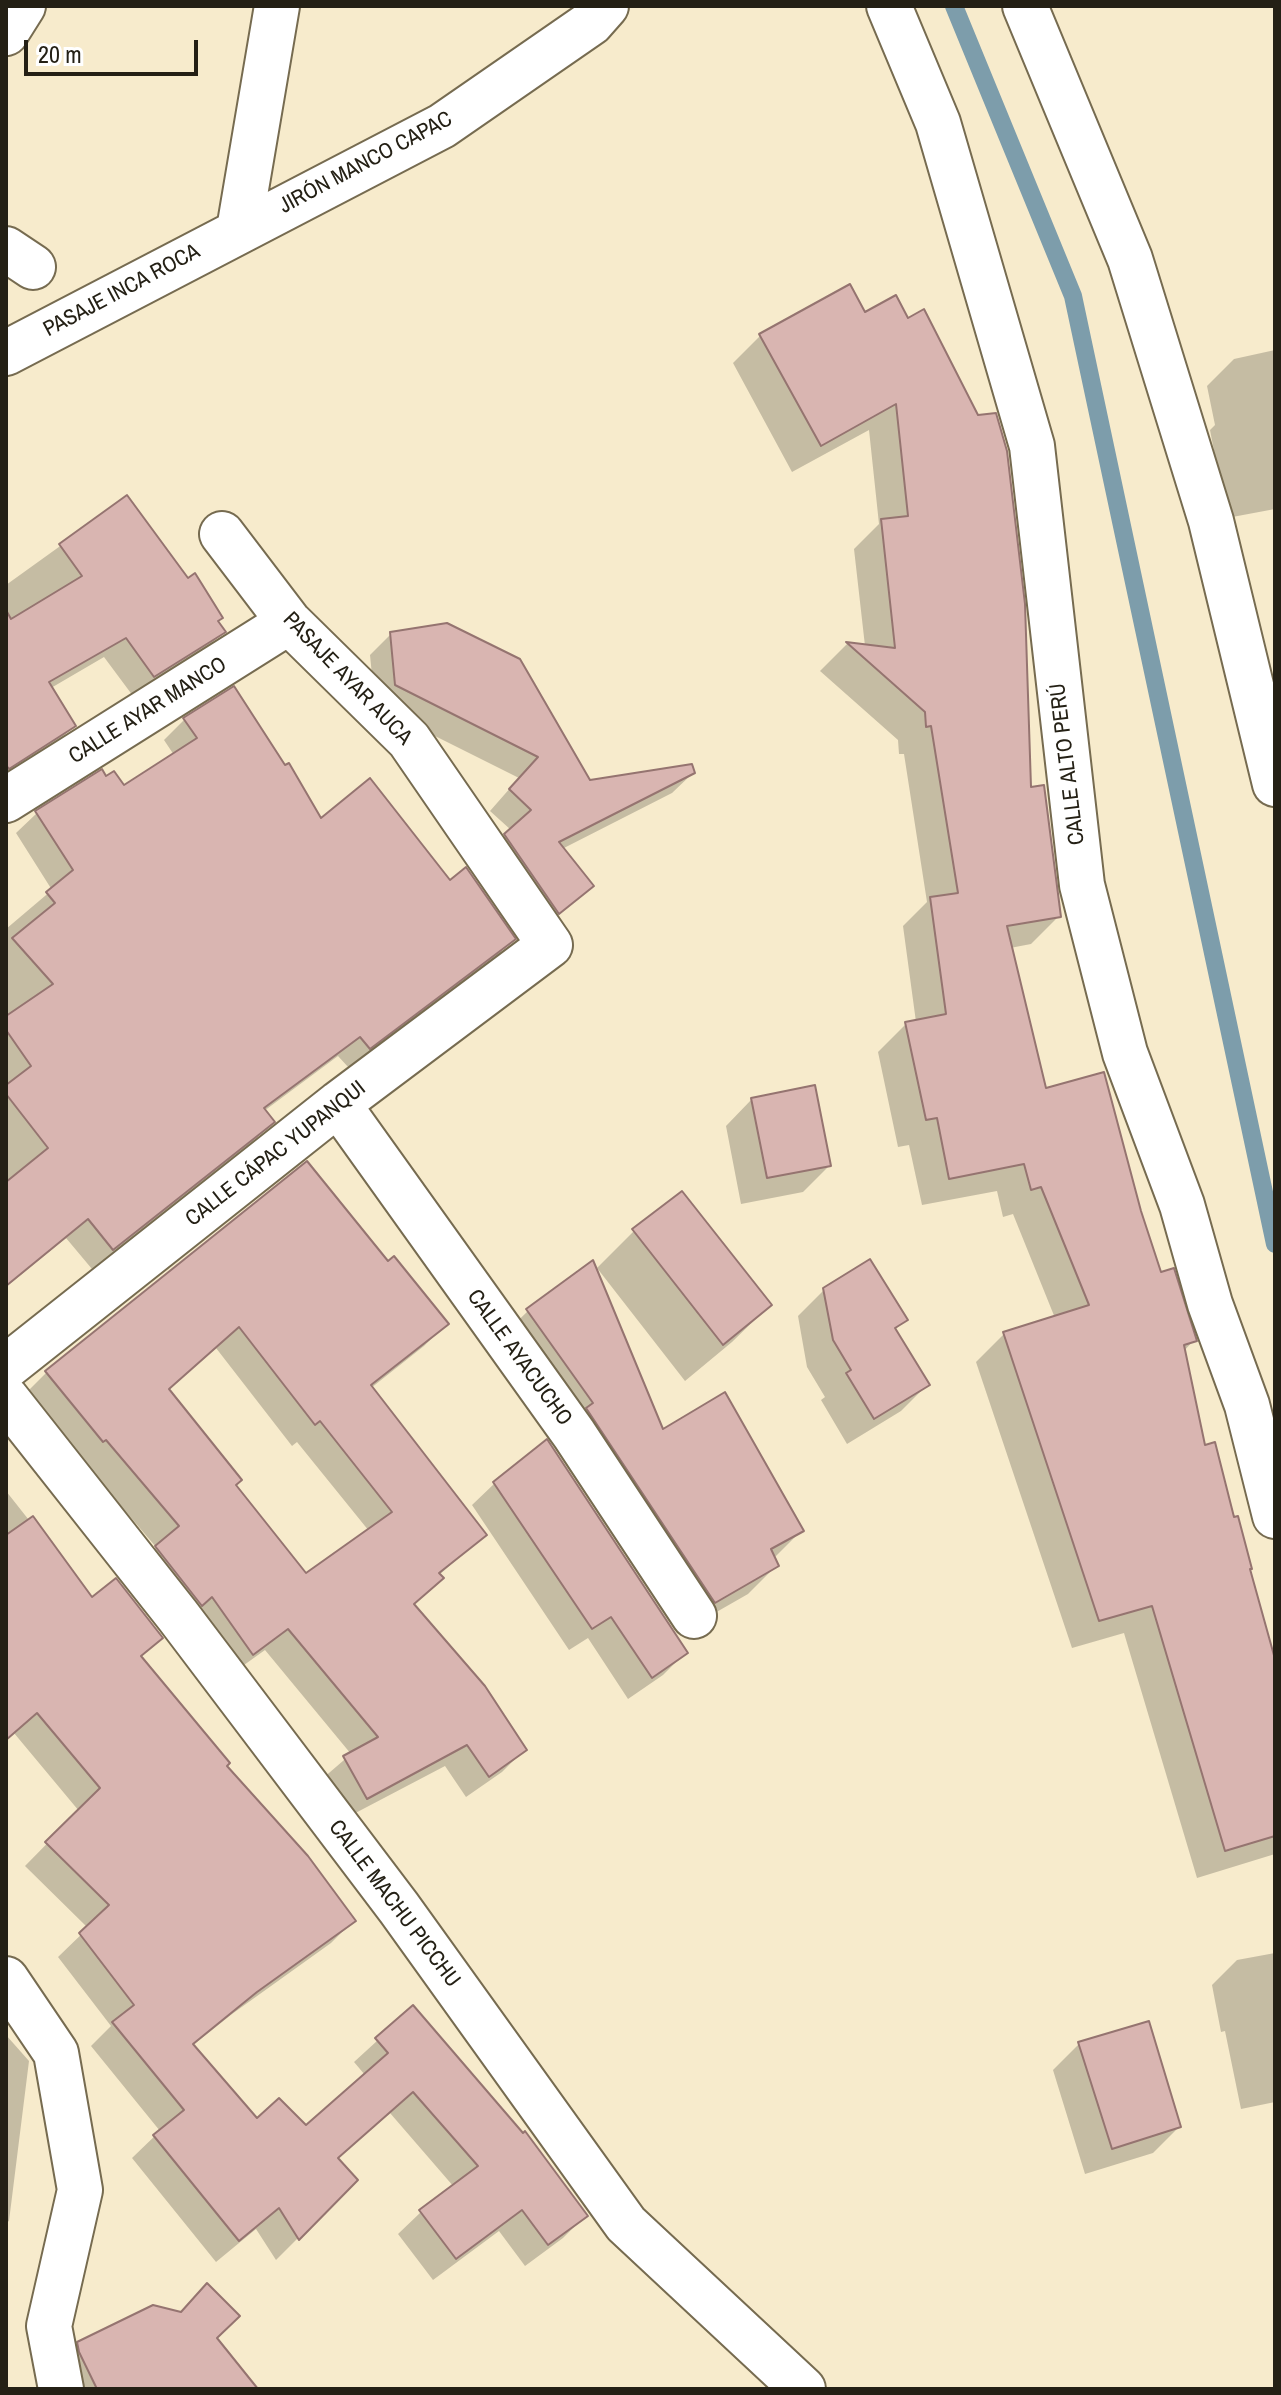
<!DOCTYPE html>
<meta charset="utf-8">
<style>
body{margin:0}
#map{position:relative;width:1281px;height:2395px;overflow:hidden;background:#f7ebcc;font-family:"Archivo Narrow",sans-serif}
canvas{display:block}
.frame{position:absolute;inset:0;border:8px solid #242015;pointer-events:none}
.scale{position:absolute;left:24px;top:40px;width:174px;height:36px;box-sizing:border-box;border:4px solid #242015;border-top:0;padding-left:10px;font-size:24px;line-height:28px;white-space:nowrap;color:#242015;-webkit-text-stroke:6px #fff;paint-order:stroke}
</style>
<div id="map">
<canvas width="1281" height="2395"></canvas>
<div class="frame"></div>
<div class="scale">20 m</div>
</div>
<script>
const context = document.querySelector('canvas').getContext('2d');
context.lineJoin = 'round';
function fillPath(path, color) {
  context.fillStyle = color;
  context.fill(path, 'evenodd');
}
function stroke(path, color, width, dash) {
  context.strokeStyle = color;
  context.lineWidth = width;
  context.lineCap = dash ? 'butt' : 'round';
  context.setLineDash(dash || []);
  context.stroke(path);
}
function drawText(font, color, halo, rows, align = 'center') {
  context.font = font + ' "Archivo Narrow",sans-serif';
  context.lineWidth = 7;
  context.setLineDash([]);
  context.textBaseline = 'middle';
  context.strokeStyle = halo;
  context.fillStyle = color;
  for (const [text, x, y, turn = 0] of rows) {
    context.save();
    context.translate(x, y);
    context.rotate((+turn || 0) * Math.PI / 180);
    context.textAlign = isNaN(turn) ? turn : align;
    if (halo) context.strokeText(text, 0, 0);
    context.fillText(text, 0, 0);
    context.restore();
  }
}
fillPath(new Path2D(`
 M895,298L1029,789L1059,916L1031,944L1010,948L1045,1090L1139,1212L1160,1274L1194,1340L1183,1352L1203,1447L1275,1666V1854L1197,1878L1124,1633L1072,1648L976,1362L1004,1334L1055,1318L1013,1214L1003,1217L997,1191L922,1205L909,1145L898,1147L878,1052L906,1024L916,1022L903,926L927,902L904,754H899L898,740L820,671L847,644L865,646L854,549L879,524L869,430L792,472L733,363L760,336L865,314Z
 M1275,350V509L1227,518L1210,430L1215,425L1207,386L1234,359Z
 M127,498L223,632L203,652L133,696L104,657L51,688L74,726L53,746L6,776V585Z
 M391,634L589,782L693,773L672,793L562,849L592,886L538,933L484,856L511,830L490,811L519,778L375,706L370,655Z
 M233,689L320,821L450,883L513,939L493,960L349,1068L338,1056L264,1111L273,1122L252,1142L92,1269L66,1238L6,1287V929L52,890L16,833L37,813L106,779L123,787L174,755L164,740L184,720Z
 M752,1099L829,1166L803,1192L741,1204L726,1126Z
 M634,1231L770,1305L732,1342L685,1381L597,1268Z
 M387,1264L446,1324L424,1346L371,1388L484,1535L438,1576L441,1578L413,1605L524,1750L502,1772L466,1797L445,1766L344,1819L322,1779L351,1754L265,1650L230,1675L134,1570L156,1547L25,1394L47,1372ZM216,1348L292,1446L297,1442L369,1531L306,1576L234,1486L167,1390Z
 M824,1290L905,1320L895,1330L927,1385L901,1411L847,1444L821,1400L825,1397L807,1367L798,1316Z
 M528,1311L662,1432L802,1530L774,1558L777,1565L748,1594L685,1630L498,1340Z
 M495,1483L685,1653L663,1675L628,1699L588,1638L569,1650L472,1505Z
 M6,1491L92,1600L161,1638L140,1658L353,1921L331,1943L232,2014L192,2046L257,2121L306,2128L365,2075L354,2062L413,2008L586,2215L563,2238L525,2266L499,2231L433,2280L398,2234L421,2212L454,2187L390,2113L337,2159L356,2180L276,2260L256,2229L216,2262L132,2158L160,2131L91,2046L111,2026L58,1957L88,1928L25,1866L79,1811L14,1733L6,1740Z
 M1275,1953V2102L1241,2109L1225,2031L1221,2032L1212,1985L1237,1960Z
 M6,2035L29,2061L9,2221L6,2223Z
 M1079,2044L1179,2127L1153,2153L1085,2174L1053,2070Z
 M180,2314L215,2338L255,2389H47L44,2378L79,2343Z`), '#0003');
stroke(new Path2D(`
 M954,6L1073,296L1275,1244`), '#7d9dab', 18);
const building = new Path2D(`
 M850,284L865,312L896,295L908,318L924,309L978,415L996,413L1007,451L1025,604L1031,787L1044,785L1061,917L1007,926L1046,1088L1104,1072L1141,1211L1161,1272L1174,1268L1197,1341L1184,1345L1205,1445L1215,1442L1234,1517L1238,1516L1252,1569H1250L1275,1659V1836L1225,1851L1152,1606L1099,1621L1003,1332L1089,1305L1041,1187L1031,1190L1024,1164L949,1179L937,1118L926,1120L905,1022L946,1014L930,897L958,893L931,726L926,727L925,712L846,642L895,648L881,519L908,516L896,404L821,446L759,334Z
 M127,495L188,578L195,573L223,618L218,621L226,632L154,677L126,638L49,682L76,726L9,769L6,765V610L11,619L82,576L59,544Z
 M447,623L520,659L590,780L692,764L695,773L559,842L594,886L559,914L504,834L531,810L509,789L538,757L395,685L390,632Z
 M234,686L285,765L289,763L321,818L370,778L450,880L466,867L516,939L370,1049L360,1037L264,1108L275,1122L113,1250L88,1219L6,1286V1182L48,1148L6,1094V1085L31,1066L6,1030V1016L53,984L12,938L55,903L46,892L73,870L35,811L102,769L106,776L114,771L124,785L197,738L183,718Z
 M815,1085L831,1166L767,1178L751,1098Z
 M307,1161L388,1261L394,1256L449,1324L371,1385L487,1535L439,1573L444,1578L414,1604L485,1686L527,1750L489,1777L467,1745L367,1799L343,1756L378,1737L288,1629L253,1655L212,1597L202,1606L155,1546L179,1526L106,1440L103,1442L45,1371ZM239,1327L315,1425L320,1421L392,1512L306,1573L236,1485L242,1480L169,1389Z
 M682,1191L772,1305L723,1345L632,1229Z
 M870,1259L908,1320L895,1328L930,1385L874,1419L846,1373L851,1370L833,1340L823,1288Z
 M593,1260L663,1429L725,1392L804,1531L771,1549L779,1566L715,1603L586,1408L593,1403L526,1309Z
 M547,1439L688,1653L652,1678L611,1617L592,1629L493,1482Z
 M33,1516L92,1597L116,1578L163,1638L141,1656L230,1763L227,1766L308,1856L356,1921L257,1992L193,2044L257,2118L279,2098L306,2125L388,2053L375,2038L413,2005L523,2133L525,2131L588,2216L548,2245L522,2210L456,2259L419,2210L478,2166L413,2092L338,2158L358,2180L299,2240L279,2208L239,2241L153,2135L184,2110L112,2022L134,2005L79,1933L109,1905L45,1842L100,1788L37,1713L6,1740V1535Z
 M1149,2021L1181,2127L1112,2149L1078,2042Z
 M207,2283L240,2316L217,2338L258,2389H97L79,2352L77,2342L153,2305L181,2312Z`);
fillPath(building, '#d9b5b1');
stroke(building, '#957470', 2);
const minor = new Path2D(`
 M1025,6L1130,259L1211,521L1275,784
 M6,33L23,6
 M239,230L277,6
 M6,249L33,267
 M6,353L442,126L591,23L606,6
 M6,800L289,622
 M338,1104L574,1434L694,1616
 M6,1367L338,1104L550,945L409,740L289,622L222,534
 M6,1398L178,1616L399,1908L626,2224L803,2389
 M6,1979L56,2053L80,2190L49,2326L61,2389`);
const tertiary = new Path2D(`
 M889,6L938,123L1032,446L1082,885L1125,1053L1182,1205L1210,1304L1247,1405L1275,1516`);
stroke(minor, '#766b50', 48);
stroke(tertiary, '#766b50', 48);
stroke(minor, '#fff', 44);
stroke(tertiary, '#fff', 44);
drawText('22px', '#242015', '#fff', [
 ["JIRÓN MANCO CAPAC",366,163,-28],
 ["PASAJE INCA ROCA",122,291,-28],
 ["PASAJE AYAR AUCA",347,679,46],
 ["CALLE AYAR MANCO",148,711,-32],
 ["CALLE ALTO PERÚ",1068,764,-97],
 ["CALLE CÁPAC YUPANQUI",276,1154,-38],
 ["CALLE AYACUCHO",519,1358,54],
 ["CALLE MACHU PICCHU",394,1904,53]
]);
</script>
